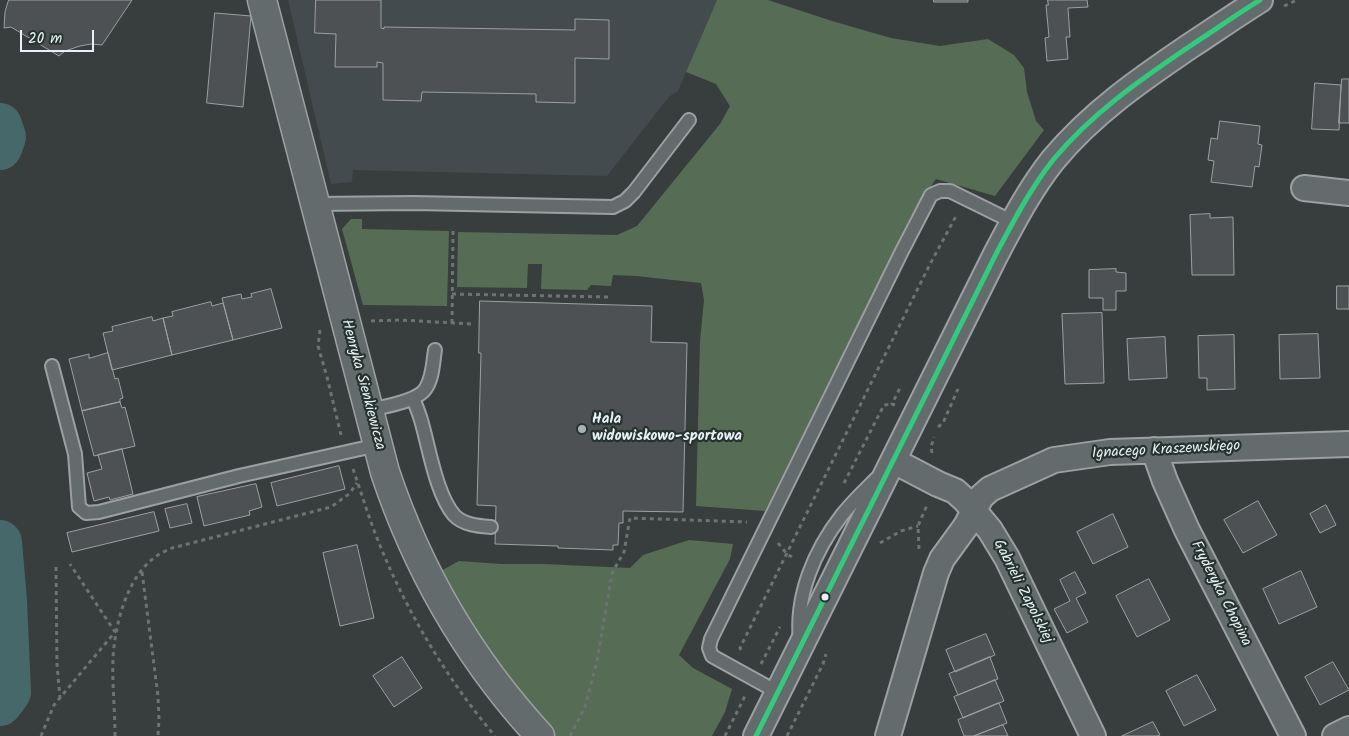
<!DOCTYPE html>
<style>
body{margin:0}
#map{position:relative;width:1349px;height:736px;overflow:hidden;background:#383e3e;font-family:Kalam,sans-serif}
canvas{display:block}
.scale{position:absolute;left:20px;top:30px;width:74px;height:22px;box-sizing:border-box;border:2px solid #e8f1f8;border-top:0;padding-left:6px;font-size:15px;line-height:18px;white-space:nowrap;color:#e8f1f8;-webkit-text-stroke:4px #26332d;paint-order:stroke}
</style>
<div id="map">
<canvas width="1349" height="736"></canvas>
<div class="scale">20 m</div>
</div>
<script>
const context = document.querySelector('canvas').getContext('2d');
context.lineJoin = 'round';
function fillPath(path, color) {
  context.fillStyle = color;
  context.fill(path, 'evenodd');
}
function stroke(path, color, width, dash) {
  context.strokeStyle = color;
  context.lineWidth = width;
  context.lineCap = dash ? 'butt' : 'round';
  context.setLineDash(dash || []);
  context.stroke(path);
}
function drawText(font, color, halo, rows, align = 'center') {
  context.font = font + ' Kalam,sans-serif';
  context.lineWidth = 4.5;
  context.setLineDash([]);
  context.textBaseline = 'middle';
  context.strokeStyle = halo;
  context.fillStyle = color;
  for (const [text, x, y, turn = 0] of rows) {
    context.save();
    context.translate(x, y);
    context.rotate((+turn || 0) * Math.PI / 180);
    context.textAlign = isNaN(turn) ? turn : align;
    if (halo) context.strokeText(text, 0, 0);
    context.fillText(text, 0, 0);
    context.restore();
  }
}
fillPath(new Path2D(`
 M288,0H717L678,91L670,96L664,103L607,176L353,170L352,182L331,184Z`), '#434b4e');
fillPath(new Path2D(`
 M717,0H768L832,21L891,38L940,46L988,39L1014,55L1024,68L1027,92L1036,121L1044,130L995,196L936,179L911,216L765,511L696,506L700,341L704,300L701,283L636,276L613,275L611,286L591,285L587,290L541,289L542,264H528L527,288L457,287L458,232L617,235L637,226L720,124L730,106L716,84L686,72Z
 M351,219H362V229L449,231L447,306L363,305L342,229Z
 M689,540L733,544L730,559L679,655L693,668L732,689L725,712L712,736H554L428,578L459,561L502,564H544L630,568L643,555Z`), '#576c54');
stroke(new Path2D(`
 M0,125L4,137L0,148
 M0,542L5,601L9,692L0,704`), '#47686b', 44);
const building = new Path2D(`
 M9,0H132L102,45L91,44L80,46L65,51L59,56L11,27L4,28L5,12Z
 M316,0H381V28L384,29V27L575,30V19L609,20V59L575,58V103L536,102V94L422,92L421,101L383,100V63L377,62V67H335L336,34L315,33Z
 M934,0H968V2H934Z
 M1048,0H1087L1088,7L1068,8L1070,37H1066L1068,59L1047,61L1045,38L1049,37L1046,5H1048Z
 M215,13L251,16L243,107L207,103Z
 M1342,79H1349V123H1339Z
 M1315,83L1341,85L1339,130L1312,129Z
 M1220,121L1260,126L1258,144L1262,145L1259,167L1255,166L1252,187L1211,182L1214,161L1208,160L1211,138L1217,139Z
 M1210,214V218L1233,217L1234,275H1192L1190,215Z
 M1116,269V272L1126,273V291H1116V310H1103V298H1089V270Z
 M1337,286H1349V309H1337Z
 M271,289L282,328L233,340L222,298L241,294L242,299L252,297L251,294Z
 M480,301L652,306L651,342L687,343L683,512L623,511V523H619L618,545H613V550L558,548V546L495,544L496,506L477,505L481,353H479Z
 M211,302L212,306L223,303L233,340L172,355L163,318L173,316L172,312Z
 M1102,313L1104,383L1065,384L1062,314Z
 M152,317L153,321L163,318L172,355L112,370L103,333L113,331L112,327Z
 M1318,334L1320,378L1280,379L1279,335Z
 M1234,335L1235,389L1207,390V378H1199L1198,336Z
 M1165,337L1167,378L1129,380L1127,339Z
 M108,353L115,379L118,378L123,398L120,399V402L82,411L69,359L89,354V358Z
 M120,402L122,408L125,407L135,446L94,456L82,411Z
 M122,449L133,494L110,500L109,497L94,501L87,473L102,469L98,455Z
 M339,466L345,489L277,506L271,483Z
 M256,484L262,507L249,511L250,515L204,526L197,497Z
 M1258,501L1277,535L1243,553L1224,520Z
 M187,504L192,523L170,528L165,509Z
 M1326,505L1336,525L1320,533L1310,514Z
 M154,512L159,531L72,552L67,533Z
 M1113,514L1128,547L1093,564L1077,532Z
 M357,545L374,618L340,626L323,553Z
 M1301,571L1317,607L1279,624L1263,589Z
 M1075,572L1086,593L1076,598L1088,622L1067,633L1054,609L1070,601L1060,580Z
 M1149,579L1170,620L1137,637L1116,596Z
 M986,634L995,655L955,672L946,650Z
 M402,657L422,688L394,707L373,676Z
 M990,657L998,679L958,695L949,674Z
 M1333,662L1349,690L1320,705L1305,677Z
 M1197,675L1216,710L1184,726L1166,691Z
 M995,680L1004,701L963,718L954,697Z
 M999,703L1007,723L974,736H964L958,720Z
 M1153,722L1160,735L1157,736H1122Z
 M1003,725L1008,736H974Z`);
fillPath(building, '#4e5154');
stroke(building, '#9ca0a2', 1);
const service = new Path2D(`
 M314,204L414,203L613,207L625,201L634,192L689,120
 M52,366L75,454L79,507L86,513L99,512L239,476L378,445
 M413,398C416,406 419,413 421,420C429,447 436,494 454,515C463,525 479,526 491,527
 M369,410C383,407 419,401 426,388C433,377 433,362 435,350
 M800,642C795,596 814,551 842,515C852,502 865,490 876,479
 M779,693L712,656L709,648L711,639L902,251L931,195L940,191H950L1013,222`);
const minor = new Path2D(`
 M1304,188L1349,193
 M1154,450L1165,481L1187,530L1293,736
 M894,461L938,484L955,491L965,500L990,530L1007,558L1093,736
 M756,736L996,254C1013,222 1030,189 1053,160C1092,113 1140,80 1190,46C1213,31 1236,15 1260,0
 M888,736L936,573L942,559L966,526L981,497L990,489L1054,460L1110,452L1349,444
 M1335,736L1349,729`);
const tertiary = new Path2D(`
 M262,0L385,472C418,571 469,659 540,736`);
stroke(service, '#9ca0a2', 16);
stroke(minor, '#9ca0a2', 28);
stroke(tertiary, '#9ca0a2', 31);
stroke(new Path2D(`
 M1284,6L1297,0
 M452,294L610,297
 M371,321L400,320L473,324
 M452,323L453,231
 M320,330L318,346L327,377L341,435
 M895,405L892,404L900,388
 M938,427L943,423L958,389
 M932,453L931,447L934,437
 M353,469C361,492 368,515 377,538C405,609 446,678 495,736
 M844,483L884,405L892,404
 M778,543L787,554L795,559
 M880,543L901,531L918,526
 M919,549L918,526L927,505
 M56,567L57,665L60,698
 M142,572L158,696L159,719L158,736
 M741,650L740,648L929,266L956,216
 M761,664L780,627
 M41,736L54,705L115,632L70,564
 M115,736C115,710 112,684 113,658C115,624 127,575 158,555C162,552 168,550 172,548L331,507L349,494L357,483
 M570,736L585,707L597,661L612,573L624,552L630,518L747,522
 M725,736L746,694
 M787,736L823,664L826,654`), '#6e7272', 3, [4, 4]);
stroke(service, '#646b6c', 12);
stroke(minor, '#646b6c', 24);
stroke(tertiary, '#646b6c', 28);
stroke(new Path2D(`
 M756,736L996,254C1013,222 1030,189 1053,160C1092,113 1140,80 1190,46C1213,31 1236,15 1260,0`), '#33ca7d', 5);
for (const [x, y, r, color] of [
 [582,429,5,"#aab2b7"],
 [825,597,4.5,"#e8f1f8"]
]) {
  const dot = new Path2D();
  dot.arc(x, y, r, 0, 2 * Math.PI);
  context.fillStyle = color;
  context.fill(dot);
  stroke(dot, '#26332d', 2);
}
drawText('15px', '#e8f1f8', '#26332d', [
 ["Henryka Sienkiewicza",362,385,75],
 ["Ignacego Kraszewskiego",1166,451,-3],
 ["Gabrieli Zapolskiej",1022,592,63],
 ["Fryderyka Chopina",1220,594,63]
]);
drawText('bold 15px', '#e8f1f8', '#26332d', [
 ["Hala",592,420],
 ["widowiskowo-sportowa",592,437]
], 'left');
</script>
